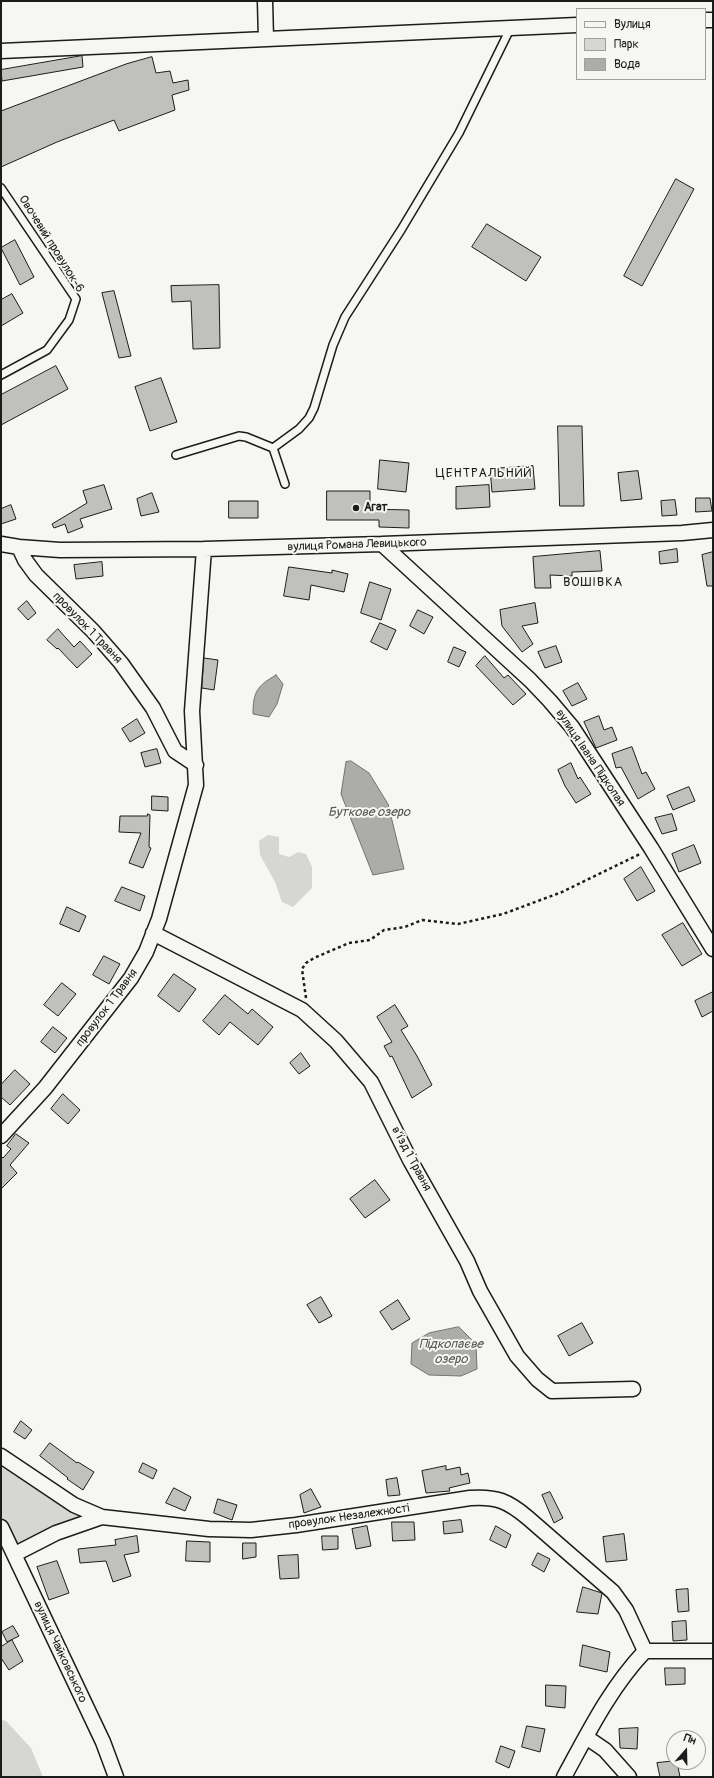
<!DOCTYPE html>
<meta charset="utf-8">
<style>
body{margin:0}
#map{position:relative;width:714px;height:1778px;overflow:hidden;background:#f6f6f2;font-family:Pangolin,sans-serif}
canvas{display:block}
.frame{position:absolute;inset:0;border:2px solid #1c1c1c;pointer-events:none}
.legend{position:absolute;left:576px;top:8px;width:130px;height:72px;box-sizing:border-box;background:#f6f6f2;border:1px solid #9f9f9c;margin:0;padding:5px 7px;list-style:none;font-size:12px;color:#1c1c1c}
.legend li{display:flex;align-items:center;gap:8px;height:20px}
.legend b{width:20px;border:1px solid #9f9f9c}
.north{position:absolute;left:666px;top:1730px;width:40px;height:40px;box-sizing:border-box;background:#f6f6f2;border:1px solid #9f9f9c;border-radius:50%;rotate:20deg;font-size:11px;font-weight:700;line-height:16px;text-align:center;color:#1c1c1c}
.north::after{content:'';display:block;margin:auto;width:14px;height:18px;background:#1c1c1c;clip-path:polygon(50% 0,100% 100%,50% 72%,0 100%)}
</style>
<div id="map">
<canvas width="714" height="1778"></canvas>
<div class="frame"></div>
<ul class="legend">
<li><b style="height:5px;background:#f6f6f2"></b>Вулиця</li>
<li><b style="height:11px;background:#d6d6d2"></b>Парк</li>
<li><b style="height:11px;background:#acaca9"></b>Вода</li>
</ul>
<div class="north">Пн</div>
</div>
<script>
const context = document.querySelector('canvas').getContext('2d');
context.lineJoin = 'round';
function fillPath(path, color) {
  context.fillStyle = color;
  context.fill(path, 'evenodd');
}
function stroke(path, color, width, dash) {
  context.strokeStyle = color;
  context.lineWidth = width;
  context.lineCap = dash ? 'butt' : 'round';
  context.setLineDash(dash || []);
  context.stroke(path);
}
function drawText(font, color, halo, rows, align = 'center') {
  context.font = font + ' Pangolin,sans-serif';
  context.lineWidth = 4;
  context.setLineDash([]);
  context.textBaseline = 'middle';
  context.strokeStyle = halo;
  context.fillStyle = color;
  for (const [text, x, y, turn = 0] of rows) {
    context.save();
    context.translate(x, y);
    context.rotate((+turn || 0) * Math.PI / 180);
    context.textAlign = isNaN(turn) ? turn : align;
    if (halo) context.strokeText(text, 0, 0);
    context.fillText(text, 0, 0);
    context.restore();
  }
}
fillPath(new Path2D(`
 M268,835L279,837V854L289,857L298,852L306,854L312,867V888L293,907L282,902L275,882L260,855L259,841Z
 M1,1456L102,1517L15,1554L1,1527Z
 M1,1720L6,1721L31,1748L43,1777H1Z`), '#d6d6d2');
const water = new Path2D(`
 M276,675L283,684L277,704L269,717L253,714C253,692 257,686 276,675Z
 M351,761L369,773L388,804L404,869L373,875L341,794L346,762Z
 M459,1327L476,1344L477,1369L461,1376L429,1375L411,1364L412,1343L429,1333Z`);
fillPath(water, '#acaca9');
stroke(water, '#727271', 1);
const building = new Path2D(`
 M82,56L83,67L2,81L1,70Z
 M152,57L156,73L170,71L173,83L188,80L189,90L172,95L175,110L119,131L114,120L57,142L1,167V111L126,64Z
 M676,179L694,189L642,286L624,276Z
 M487,224L541,257L526,281L472,247Z
 M15,240L34,277L20,285L1,248Z
 M219,285L220,348L193,349L191,301L172,302L171,286Z
 M114,291L131,356L119,358L102,293Z
 M12,294L23,313L1,326V300Z
 M56,366L68,389L1,425V395Z
 M161,378L177,422L150,431L135,387Z
 M558,426H582L584,506H560Z
 M380,460L409,463L406,492L378,489Z
 M533,466L535,489L492,492L490,469Z
 M638,471L642,499L621,501L618,473Z
 M104,485L112,509L80,519L83,527L68,533L65,524L54,528L52,524L87,503L83,491Z
 M489,485L490,507L456,509V487Z
 M327,491H370V509L409,510V528L379,527V520H327Z
 M152,493L159,512L141,516L137,499Z
 M696,498H710L712,511L696,512Z
 M675,500L677,515L662,516L661,501Z
 M229,501H258V518H229Z
 M11,505L16,519L1,524V509Z
 M677,549L678,562L660,564L659,552Z
 M600,551L602,571L572,572V576L550,575L551,588H535L533,557Z
 M713,552V586H707L702,555Z
 M102,562L103,576L76,579L74,565Z
 M289,567L332,573V570L348,574L344,592L311,585L309,600L284,596Z
 M370,582L391,589L381,620L361,613Z
 M27,601L36,613L28,620L18,609Z
 M535,603L538,623L522,626L533,644L522,652L502,626L500,610Z
 M418,610L433,617L424,634L410,626Z
 M380,623L396,630L387,650L371,642Z
 M58,629L74,647L80,641L92,654L77,668L58,648L57,649L47,640Z
 M556,646L562,662L545,668L538,652Z
 M454,647L466,652L459,667L448,662Z
 M485,656L504,678L508,675L526,694L513,705L476,666Z
 M204,658L218,660L214,690L202,688Z
 M578,683L587,699L572,706L563,691Z
 M599,716L604,730L612,727L617,740L596,748L584,722Z
 M137,719L145,733L130,742L122,729Z
 M632,747L642,774L646,772L655,789L638,799L621,767L616,768L612,754Z
 M157,749L161,763L145,767L141,753Z
 M571,763L578,779L580,777L591,794L576,803L565,786L558,770Z
 M689,787L695,801L673,810L667,796Z
 M152,796L168,797V811L152,810Z
 M148,814L150,815L149,847L151,848L143,868L129,863L141,833L119,832L120,816H147Z
 M672,814L677,830L662,834L655,818Z
 M694,845L701,863L679,872L672,854Z
 M641,867L655,891L637,901L624,879Z
 M122,887L145,896L140,911L115,901Z
 M67,907L86,916L79,932L60,924Z
 M683,923L702,954L682,966L662,935Z
 M104,956L120,964L109,984L93,975Z
 M174,974L196,989L179,1012L158,996Z
 M62,983L76,994L58,1016L44,1005Z
 M713,992V1011L702,1017L695,1001Z
 M225,995L248,1014L252,1009L273,1027L258,1045L230,1022L219,1035L203,1021Z
 M395,1005L408,1026L401,1030L417,1056L432,1085L412,1098L392,1056L390,1057L384,1046L392,1042L377,1017Z
 M53,1027L67,1038L55,1053L41,1042Z
 M301,1053L310,1066L299,1074L290,1063Z
 M15,1070L30,1084L10,1105L1,1097V1085Z
 M63,1094L80,1110L68,1124L51,1109Z
 M16,1134L29,1143L10,1165L17,1173L1,1189V1156L3,1158L11,1149L7,1146Z
 M375,1180L390,1200L365,1218L350,1199Z
 M321,1297L332,1316L319,1323L307,1305Z
 M398,1300L410,1319L392,1330L380,1312Z
 M582,1323L593,1343L569,1356L558,1336Z
 M21,1421L32,1430L25,1439L14,1432Z
 M50,1443L77,1463L78,1462L94,1472L83,1490L67,1479L68,1478L40,1456Z
 M143,1463L157,1470L153,1479L139,1472Z
 M446,1466V1470L460,1467L461,1475L468,1473L470,1483L449,1488L450,1491L426,1493L422,1471Z
 M397,1478L400,1495L388,1496L386,1480Z
 M174,1488L191,1497L185,1511L166,1503Z
 M311,1489L321,1507L304,1513L300,1495Z
 M550,1492L563,1518L554,1523L542,1495Z
 M218,1499L237,1505L232,1520L214,1513Z
 M461,1520L463,1532L444,1534L443,1522Z
 M392,1522H414L415,1540L393,1541Z
 M367,1526L371,1546L356,1549L352,1529Z
 M496,1526L511,1535L506,1548L490,1540Z
 M624,1534L627,1560L606,1562L603,1537Z
 M137,1536L139,1552L124,1555L131,1576L113,1582L106,1561L80,1563L78,1549L116,1545L115,1540Z
 M322,1536H338V1549L323,1550Z
 M187,1541L210,1542V1562L186,1561Z
 M243,1543H256V1557L243,1559Z
 M538,1553L550,1559L544,1572L532,1565Z
 M298,1555L299,1578L280,1579L278,1556Z
 M57,1561L69,1593L49,1600L37,1567Z
 M583,1587L602,1593L598,1614L577,1612Z
 M688,1589L689,1611L678,1612L676,1590Z
 M686,1621L687,1640L673,1641L672,1622Z
 M13,1626L19,1636L7,1642L2,1632Z
 M12,1640L23,1661L9,1670L1,1658V1647Z
 M583,1645L610,1652L607,1672L580,1666Z
 M665,1668H685V1684L666,1685Z
 M546,1685L566,1686L565,1708L546,1706Z
 M527,1726L545,1729L540,1752L522,1747Z
 M638,1728L637,1749L620,1748L619,1729Z
 M501,1746L515,1751L509,1768L496,1762Z
 M674,1761L677,1762L680,1777H660L657,1763Z`);
fillPath(building, '#c0c0bd');
stroke(building, '#1c1c1c', 1);
const lane = new Path2D(`
 M1,188L76,299L69,320L47,350L1,375
 M176,455L239,436L246,437L273,448
 M285,484L273,448L299,429L309,418L314,408L333,345L345,317L401,230L459,133L511,27`);
const street = new Path2D(`
 M265,1L266,39
 M705,20H713
 M1,51L577,25
 M1,544L19,547L60,550L204,549L382,544L682,533L713,530
 M382,544L530,680L550,701L572,727L651,848L713,949
 M19,547L25,560L36,575L93,631L121,663L153,708L175,751L196,765
 M153,933L302,1010L336,1041L371,1082L410,1160L467,1261L480,1291L517,1356L537,1379L552,1391L633,1389
 M1,1136L45,1088L131,978L146,952L159,919L196,785L192,711L204,549
 M1,1456L74,1505L102,1517L209,1529L251,1530L296,1525L470,1498C496,1496 508,1501 528,1518L613,1592L626,1610L645,1651
 M1,1527L103,1742L116,1777
 M15,1554L56,1533L102,1517
 M586,1737L605,1750L629,1777
 M564,1777C588,1733 610,1688 645,1651H713`);
stroke(lane, '#1c1c1c', 10);
stroke(street, '#1c1c1c', 17);
stroke(new Path2D(`
 M306,998L302,969L306,963L314,958L349,943L370,940L384,930L405,927L422,920L458,924L503,914L562,892L640,854`), '#1c1c1c', 2.5, [3, 3]);
stroke(lane, '#f6f6f2', 7);
stroke(street, '#f6f6f2', 14);
for (const [x, y, r, color] of [
 [356,508,4,"#1c1c1c"]
]) {
  const dot = new Path2D();
  dot.arc(x, y, r, 0, 2 * Math.PI);
  context.fillStyle = color;
  context.fill(dot);
  stroke(dot, '#f6f6f2', 1.5);
}
drawText('12px', '#1c1c1c', '#f6f6f2', [
 ["Овочевий провулок-6",51,244,58],
 ["вулиця Романа Левицького",357,545,-2],
 ["провулок 1 Травня",87,628,46],
 ["вулиця Івана Підкопая",590,758,56],
 ["провулок 1 Травня",107,1008,-53],
 ["в’їзд 1 Травня",411,1159,62],
 ["провулок Незалежності",349,1517,-8],
 ["вулиця Чайковського",60,1652,65]
]);
drawText('bold 12px', '#1c1c1c', '#f6f6f2', [
 ["Агат",364,508]
], 'left');
context.letterSpacing = '1px';
drawText('13px', '#1c1c1c', '#f6f6f2', [
 ["ЦЕНТРАЛЬНИЙ",484,474],
 ["ВОШІВКА",593,583]
]);
context.letterSpacing = '0px';
drawText('italic 13px', '#565654', '#f6f6f2', [
 ["Буткове озеро",369,813],
 ["Підкопаєве",451,1345],
 ["озеро",451,1360]
]);
</script>
